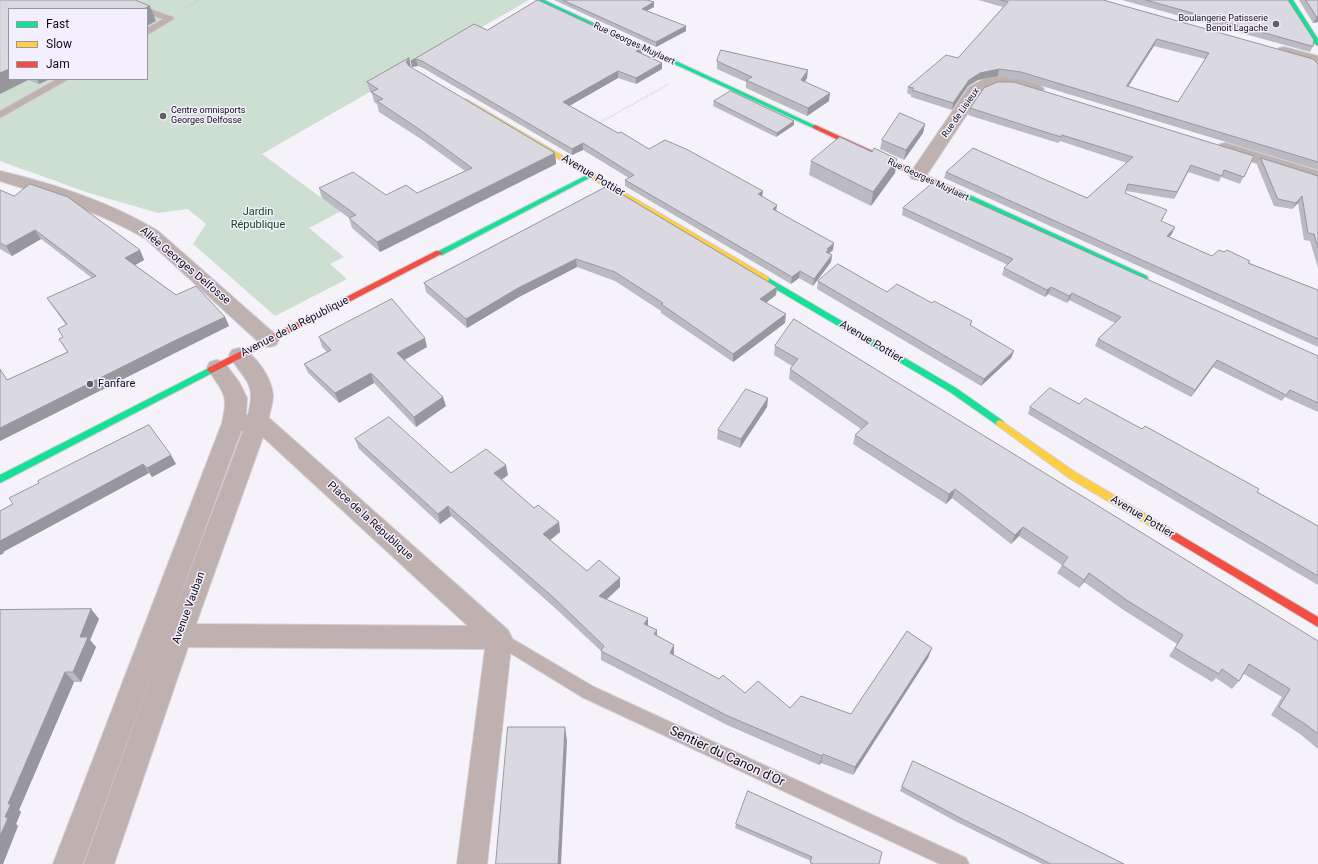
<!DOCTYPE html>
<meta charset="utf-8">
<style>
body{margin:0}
#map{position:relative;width:1318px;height:864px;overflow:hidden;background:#f5f2fa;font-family:Roboto,sans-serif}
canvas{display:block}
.legend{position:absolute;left:8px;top:8px;width:140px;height:72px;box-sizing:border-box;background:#f4effe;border:1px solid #9995a1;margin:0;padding:5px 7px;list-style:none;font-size:12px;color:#100d15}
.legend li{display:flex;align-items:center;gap:8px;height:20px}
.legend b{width:20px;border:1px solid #9995a1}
</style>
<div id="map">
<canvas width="1318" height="864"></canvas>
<ul class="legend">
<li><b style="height:5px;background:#16e098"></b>Fast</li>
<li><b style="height:5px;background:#ffcf43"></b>Slow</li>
<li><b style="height:5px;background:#f24e42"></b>Jam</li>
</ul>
</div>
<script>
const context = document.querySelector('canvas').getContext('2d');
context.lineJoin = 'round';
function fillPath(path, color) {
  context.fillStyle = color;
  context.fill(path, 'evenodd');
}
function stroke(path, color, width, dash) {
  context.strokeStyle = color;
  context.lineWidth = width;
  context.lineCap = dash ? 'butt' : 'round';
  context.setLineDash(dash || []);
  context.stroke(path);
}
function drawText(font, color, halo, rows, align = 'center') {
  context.font = font + ' Roboto,sans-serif';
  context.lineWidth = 3;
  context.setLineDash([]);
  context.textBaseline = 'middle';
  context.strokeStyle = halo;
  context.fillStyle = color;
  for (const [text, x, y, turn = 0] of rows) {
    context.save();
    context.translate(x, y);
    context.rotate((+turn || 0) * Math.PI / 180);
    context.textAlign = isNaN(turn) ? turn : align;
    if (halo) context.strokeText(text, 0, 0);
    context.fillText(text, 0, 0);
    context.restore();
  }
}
fillPath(new Path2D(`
 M0,0H529L262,154L323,199L332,195L349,207L309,228L344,257L330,264L347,279L275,316L193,244L206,224L188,209L158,213L89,193L0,161ZM9,9H147V79H9Z`), '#ccdfd1');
const lane = new Path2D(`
 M147,8L173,17L174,19L147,35V28L163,19L147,14V9H145Z
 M57,79H69L0,118V111Z
 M499,631L594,687L966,858L969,864H940L582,697L494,643L491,638L494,633Z`);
const street = new Path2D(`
 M1284,47L1318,56V66L1279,54L1277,51L1279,48Z
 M997,76C1008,77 1038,80 1044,89L1042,92C1020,98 1007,74 981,93L924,179L918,180L912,179L909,175L969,87L984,79Z
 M1226,143L1318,171V182L1220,152L1218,148L1220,144Z
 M0,171C55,184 110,202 158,231L276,335L279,340L276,345L269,347L262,345L146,239C100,212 51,197 0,181Z
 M239,348C255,352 272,379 273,395C273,403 270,410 269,418L508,630L512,638L487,864H457L485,649L188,647L114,864H84L162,645L83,864H53L222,423C230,391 221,392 207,367L210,362L217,360L224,362L239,382L247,398L246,415H248C257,381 244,381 229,355L232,350ZM241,431H243L170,624ZM263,437L468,626L196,624Z`);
const fast = new Path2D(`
 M536,0H544L818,127L817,128H813Z
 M1287,0H1293L1318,39V46L1315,44Z
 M591,173L595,175L593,176L442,255H439L435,253Z
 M957,192H963L1147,276L1148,278L1144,281L1141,280L957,196Z
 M765,276L956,388L1003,421L1004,423L1003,425H997L950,392L762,281L761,279L762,277Z
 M211,367L215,370L214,372L0,483V475Z`);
const slow = new Path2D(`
 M466,99L768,277L769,279L768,281H762L464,102V100Z
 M1000,420L1075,472L1171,529L1173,532L1171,535L1168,536L1165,535L1069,478L997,425L996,423L997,421Z`);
const jam = new Path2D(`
 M815,125L963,192L964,194L960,196H957L813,128V126Z
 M436,251H439L443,253L214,372L211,373L207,370L208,368Z
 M1168,528L1318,617V627L1165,535L1163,532L1165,529Z`);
stroke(lane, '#d1ced5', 2);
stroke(street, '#d1ced5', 2);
stroke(fast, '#d1ced5', 2);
stroke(slow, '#d1ced5', 2);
stroke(jam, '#d1ced5', 2);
stroke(new Path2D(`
 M185,8L198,0
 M597,124L669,84`), '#bbb3b6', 2, [0.5, 2]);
fillPath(lane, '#bfb1b0');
fillPath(street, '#bfb1b0');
fillPath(fast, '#16e098');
fillPath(slow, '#ffcf43');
fillPath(jam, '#f24e42');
fillPath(new Path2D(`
 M0,0L156,21L9,9V79H50L39,84L28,80L0,94Z
 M554,0H647L654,2V7L647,11L686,31L656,47Z
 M978,0H1103L1318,64V170L1019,79L998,76L978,80L968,86L952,110L911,97V95L907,93L908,87L958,58L1003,7ZM1154,46L1205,59L1178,102L1128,87Z
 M1122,0H1288L1313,46L1310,52Z
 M1299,0H1318V22L1313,23Z
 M487,30L641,48L642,53L662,63V69L636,84L618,78L569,106L618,133L649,149L762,197L777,211L833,250L829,253L832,255L831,262L813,286L799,278L791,284L625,186V180L629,178L583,150L572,155L423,68L418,66L412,67L411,61Z
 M409,58L410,67L555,153L556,164L380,252L352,228L349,218L322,198L319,188L386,195L417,193L465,171L421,139L379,112L377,104L374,102L372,93L370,92L367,82Z
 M717,61L807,78L805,82L829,101L807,116L746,88V82L717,69Z
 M714,101L794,121V125L776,137L713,106Z
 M970,108L1254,156L1240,184L1221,177L1219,182L1188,172L1174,199L1126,191L1125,193L1164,217L1161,221L1172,234L1169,237L1212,256L1224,252L1250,261L1249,263L1318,290V347L944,178L946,172L1087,198L1127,163L1060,141L1058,143L968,115Z
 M925,124L923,133L904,160L880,149L882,140Z
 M872,152L897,159L895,173L871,206L809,175L811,161Z
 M1261,158L1318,176V268L1310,241L1304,240L1298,203L1292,209L1274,206L1257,165Z
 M608,186L777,287L776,295L766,303L785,323L733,362L661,313V311L615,281L577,267L519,297L467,328L426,292L424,283Z
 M0,190L140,250L144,260L135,265L176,295L225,317L229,326L179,351L0,441V369L7,380L67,352L59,339L63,337L66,325L53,307L47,298L92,278L41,239L12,256L0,249Z
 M903,208L1318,356V412L1285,397L1282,401L1213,367L1191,397L1095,346L1098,339L1115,323L1069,300L1067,303L1048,294L1045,297L1002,275L1004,268L1008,265L902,215Z
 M818,281L887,292L932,303L972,321L970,326L1014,351L1011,358L981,386L817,289Z
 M319,337L427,347L405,360L446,406L416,427L374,383L339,403L308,373L304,364L327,352L322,347Z
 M775,346L1318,641V749L1300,734L1271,715L1282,697L1244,674L1239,681L1232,689L1216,678L1212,682L1169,656L1177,644L1122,609L1084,582L1079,588L1057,573L1062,565L1019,536L1011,544L952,498L946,504L853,444L855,435L861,429L789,379L790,369L792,366L774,355Z
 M768,398L767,407L740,448L717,439L718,430Z
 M1079,404L1257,492L1318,526V585L1028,414L1030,407Z
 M149,425L176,464L152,477L149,473L3,552L4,553L0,555V511L13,504L39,483Z
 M355,439L451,473L508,475L501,480L534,508L559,522L560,532L550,540L587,571L620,578V587L606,600L648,626L657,636L674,645V655L745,693L790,708L851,714L932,648L928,658L853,775L821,763L819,765L727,725L601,660V651L555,608L451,516L440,524L359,449Z
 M91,609L99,619L90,640L96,647L81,682H74L19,810L21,812L16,824L18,826L3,864H0V610Z
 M913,761L1124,864H1042L957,822L900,791Z
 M736,824L879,864H810L811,861L735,828Z`), '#bbbac2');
fillPath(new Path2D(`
 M654,2V7L642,13V9Z
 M150,6L156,21L147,26V9H143Z
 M1318,16V22L1313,23L1317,17Z
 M686,26V31L656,47V42Z
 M1157,39L1154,46L1124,93L1127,86Z
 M641,48L642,55L636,51Z
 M409,58L411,68L406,62Z
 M416,59L418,66L412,67L411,61Z
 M662,63V69L636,84V78Z
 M9,69V79H28V80L0,94V73Z
 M999,69L998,76L978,80L968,86L952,110L953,103L969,80L980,73Z
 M808,70L807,78L800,88L801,80Z
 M618,71V78L564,109L563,102Z
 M37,79H50L39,84Z
 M830,93L829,101L807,116L808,108Z
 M794,121V125L776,137L777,133Z
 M925,124L923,133L904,160L906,150Z
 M583,143V150L572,155V149Z
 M555,153L556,164L380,252L377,242Z
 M897,159L895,173L871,206L873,192Z
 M1191,165L1188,172L1174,199L1177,192Z
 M763,191L762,198L758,194Z
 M1302,196L1298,203L1292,209L1296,203Z
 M777,205L776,212L773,209Z
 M1175,227L1172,234L1164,242L1167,236Z
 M35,230L41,239L12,256L6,246Z
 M834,243L833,250L828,254L825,258L827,249Z
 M140,250L144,260L130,268L125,258Z
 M832,255L831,262L813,286L814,279Z
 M576,259L577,267L519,297L467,328L466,319L518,288Z
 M800,271L799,278L791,284L792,277Z
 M777,287L776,295L759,308L760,299Z
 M1051,287L1048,294L1045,297L1047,290Z
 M1072,293L1069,300L1067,303L1069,296Z
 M786,314L785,323L733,362V354Z
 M225,317L229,326L179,351L0,441V428L174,341Z
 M425,338L427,347L400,362L397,353Z
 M1014,351L1011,358L981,386L984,379Z
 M1217,360L1213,367L1191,397L1195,390Z
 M371,373L374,383L339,403L335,393Z
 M443,397L446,406L416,427L414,417Z
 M768,398L767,407L740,448L741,439Z
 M171,455L176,464L152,477L147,468Z
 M143,464L149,473L3,552L4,553L0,555V541Z
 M506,465L508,475L496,484L494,473Z
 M955,489L952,498L946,504L949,494Z
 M448,506L451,516L440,524L438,514Z
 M559,522L560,532L545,544L543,534Z
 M1023,527L1019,536L1011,544L1015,535Z
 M1089,573L1084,582L1079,588L1084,580Z
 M620,578V587L599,606V596Z
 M91,609L99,619L90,640L96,647L81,682L73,672L80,637Z
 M648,618V628L644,624Z
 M657,630V639L654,634Z
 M674,645V654L670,662V653Z
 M932,648L928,658L853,775L855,767Z
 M65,672L74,682L19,810L21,812L16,824L18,826L3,864H0V836L8,804Z
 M565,727L567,741L561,864H558Z
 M823,754L821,763L819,765L822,756Z`), '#99979e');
const building = new Path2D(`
 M0,0H135L150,6L143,9H9V69L0,73Z
 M538,0L641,48L636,51L662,63L636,78L618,71L563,102L618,133L621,132L649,149L665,140L688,150L763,191L758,194L777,205L773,209L834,243L827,249L829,250L826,252L832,255L814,279L800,271L792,277L625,180L634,175L583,143L572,149L422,61L416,59L411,61L474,24L487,30Z
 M563,0H647L654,2L642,9L686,26L656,42Z
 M1001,0H1103L1313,59L1318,64V162L1021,72L999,69L980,73L969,80L953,103L912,90L914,88L908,87L946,55L958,58L1008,2ZM1157,39L1209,53L1178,102L1127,86Z
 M1146,0H1288L1314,40L1313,46Z
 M1306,0H1318V16L1317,17Z
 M721,50L808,70L801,80L830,93L808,108L746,80L752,77L717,61Z
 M409,58L406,62L409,66L555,153L377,242L349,218L356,215L319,188L353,172L386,195L406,185L417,193L472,168L419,129L377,101L383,99L371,92L378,89L367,82Z
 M998,82H1014L1254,156L1244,177L1224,170L1222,176L1191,165L1177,192L1128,184L1125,193L1167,210L1161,221L1175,227L1167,236L1212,256L1219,250L1224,252L1227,250L1250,261L1248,263L1318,290V339L946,172L973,148L1087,198L1133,157L1062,135L1061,137L970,108L984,88Z
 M731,91L794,121L777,133L714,101Z
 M900,113L925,124L906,150L882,140Z
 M840,137L872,152L874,148L897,159L873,192L811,161Z
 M1261,158L1318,176V248L1314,234L1308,233L1302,196L1296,203L1278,199Z
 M933,183L1318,356V403L1290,390L1286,395L1217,360L1195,390L1098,339L1121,317L1072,293L1069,296L1051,287L1047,290L1004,268L1013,259L903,208Z
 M30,184L68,197L140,250L125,258L176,295L196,286L225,317L174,341L0,428V369L7,380L68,352L59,339L63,337L58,329L67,324L47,298L96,276L35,230L6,246L0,243V190L14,196Z
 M608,186L777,287L760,299L786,314L733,354L661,304L663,303L615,272L576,259L518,288L466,319L424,283Z
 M838,264L887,292L897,284L932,303L934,301L972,321L970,325L1014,351L984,379L818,281Z
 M392,299L425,338L397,353L443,397L414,417L371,373L335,393L304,364L331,350L319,337Z
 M794,319L1318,641V734L1308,726L1279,707L1290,689L1249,664L1239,681L1222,669L1219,674L1175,648L1183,635L1128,601L1089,573L1084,580L1062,565L1068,557L1023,527L1015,535L955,489L949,494L855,435L868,423L790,369L798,359L775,346Z
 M1050,388L1079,404L1085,398L1142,429L1145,426L1259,489L1257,492L1318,526V576L1030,407Z
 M746,389L768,398L741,439L718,430Z
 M389,417L451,473L486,449L506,465L494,473L534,508L538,505L559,522L543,534L587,571L599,560L620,578L599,596L648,618L644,624L657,630L654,634L674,645L670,653L719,679L723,675L745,693L758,681L790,708L801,696L851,714L907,631L932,648L855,767L823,754L822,756L728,716L601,651L604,646L554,598L448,506L438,514L355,439Z
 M149,425L171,455L147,468L143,464L0,541V511L13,504L9,498L39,483L38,481Z
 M91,609L80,637H88L73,672H65L8,804H11L5,817L8,818L0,836V610Z
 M508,727H565L558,864H496Z
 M913,761L1028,816L1124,864H1051L960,818L902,787Z
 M748,791L882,852L879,864H813L810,862L812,857L736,824Z`);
fillPath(building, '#dad8e1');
stroke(building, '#99979e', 1);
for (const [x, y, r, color] of [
 [1276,24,4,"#605d65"],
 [163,116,4,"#605d65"],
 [90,384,4,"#605d65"]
]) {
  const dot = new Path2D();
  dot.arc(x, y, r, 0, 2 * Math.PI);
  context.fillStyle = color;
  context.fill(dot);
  stroke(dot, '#f4effe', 1.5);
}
drawText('9px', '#100d15', '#f4effe', [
 ["Boulangerie Patisserie",1268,19],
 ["Benoit Lagache",1268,29],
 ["Centre omnisports",171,111,"left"],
 ["Georges Delfosse",171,121,"left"]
], 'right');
drawText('9px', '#100d15', '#f4effe', [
 ["Rue Georges Muylaert",634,44,25],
 ["Rue de Lisieux",961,113,-55],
 ["Rue Georges Muylaert",928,180,25]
]);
drawText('11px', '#100d15', '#f4effe', [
 ["Avenue Pottier",593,176,31],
 ["Allée Georges Delfosse",185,266,40],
 ["Avenue de la République",295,327,-27],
 ["Avenue Pottier",871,342,31],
 ["Avenue Pottier",1142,517,31],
 ["Place de la République",370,521,42],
 ["Avenue Vauban",189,608,-70]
]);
drawText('11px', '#114820', '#f4effe', [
 ["Jardin",258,212],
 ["République",258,225]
]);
drawText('11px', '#100d15', '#f4effe', [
 ["Fanfare",98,384]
], 'left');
drawText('13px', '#100d15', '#f4effe', [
 ["Sentier du Canon d'Or",727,757,25]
]);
</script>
